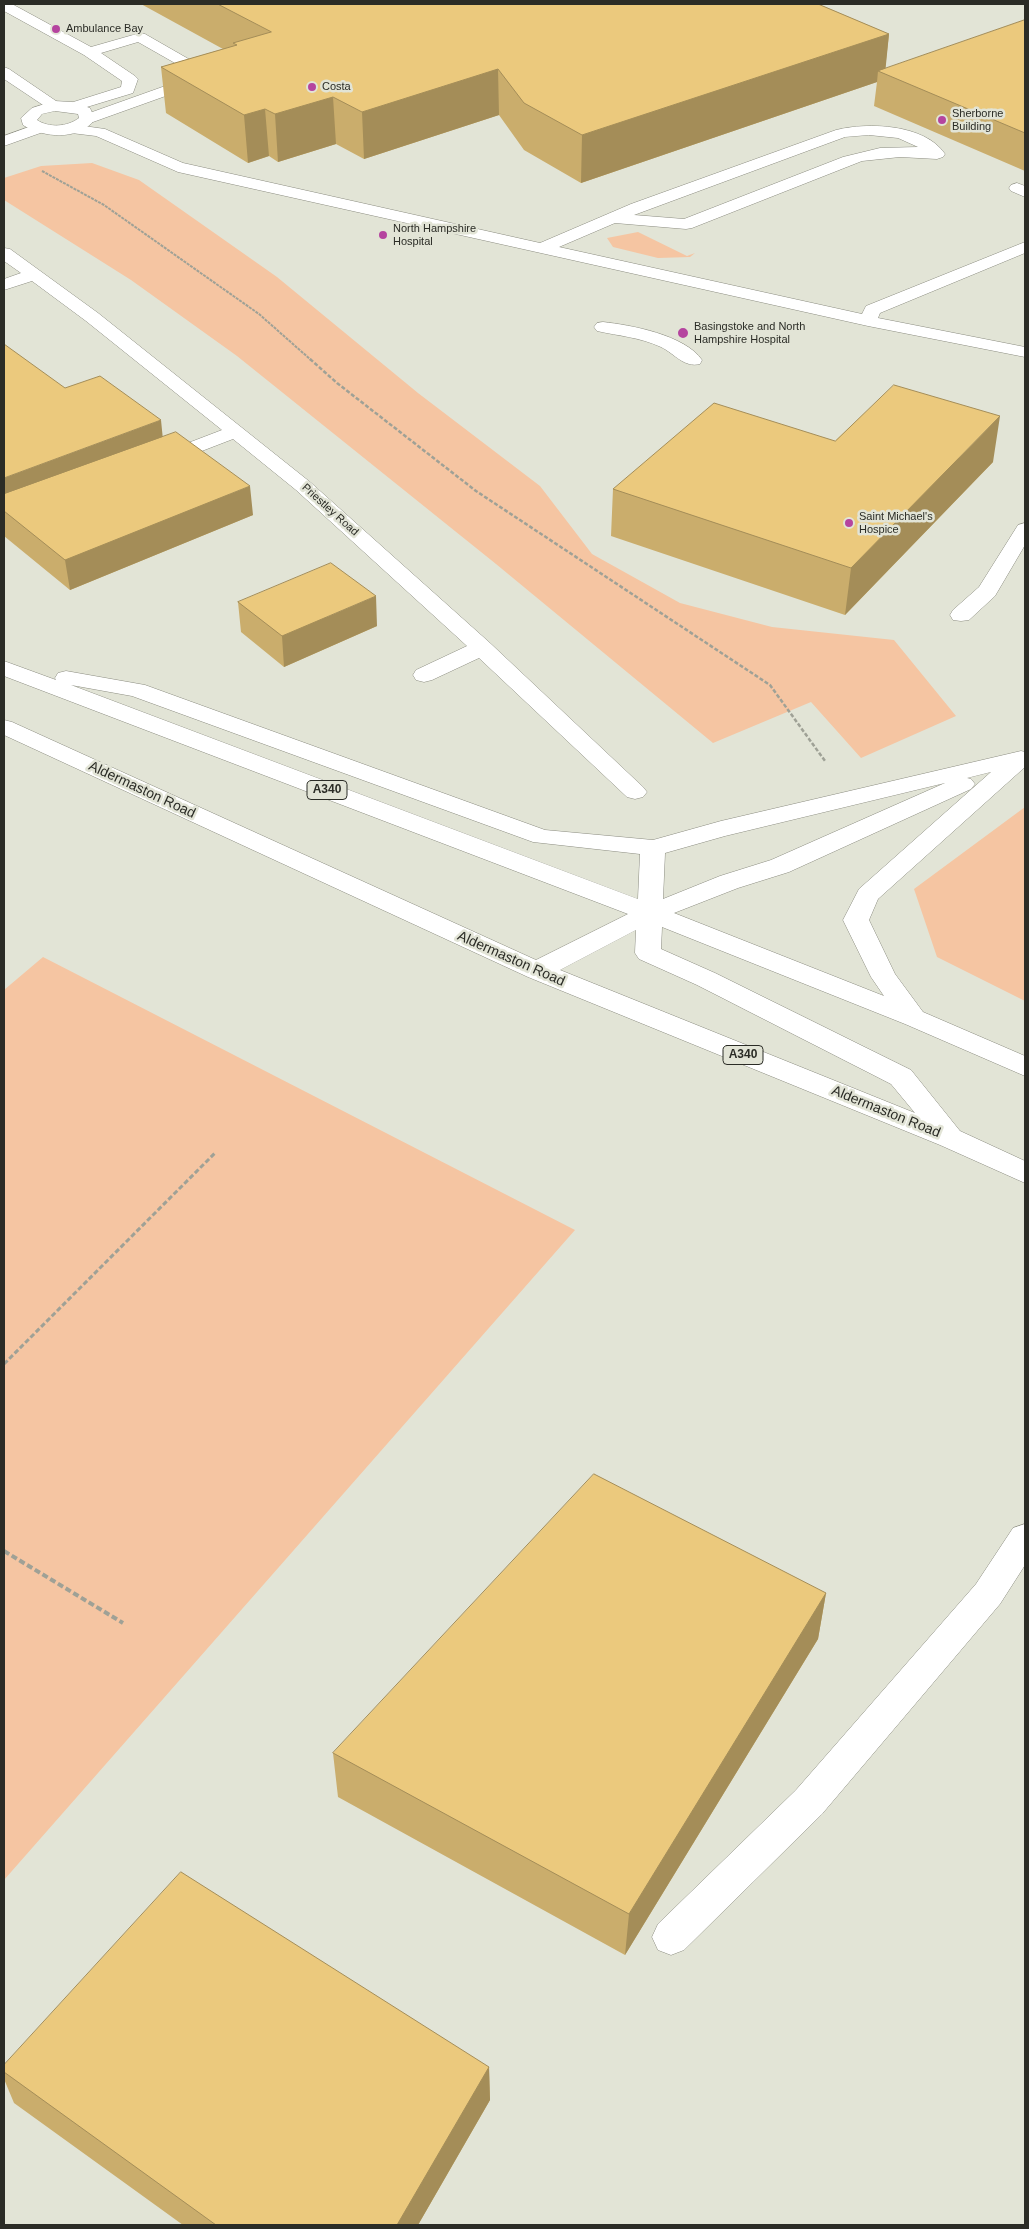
<!DOCTYPE html>
<style>
body{margin:0}
#map{position:relative;width:1029px;height:2229px;overflow:hidden;background:#e2e4d6;font-family:Helvetica,sans-serif}
canvas{display:block}
.frame{position:absolute;inset:0;border:5px solid #2b2c26;pointer-events:none}
</style>
<div id="map">
<canvas width="1029" height="2229"></canvas>
<div class="frame"></div>
</div>
<script>
const context = document.querySelector('canvas').getContext('2d');
context.lineJoin = 'round';
function fillPath(path, color) {
  context.fillStyle = color;
  context.fill(path, 'evenodd');
}
function stroke(path, color, width, dash) {
  context.strokeStyle = color;
  context.lineWidth = width;
  context.lineCap = dash ? 'butt' : 'round';
  context.setLineDash(dash || []);
  context.stroke(path);
}
function drawText(font, color, halo, rows, align = 'center') {
  context.font = font + ' Helvetica,sans-serif';
  context.lineWidth = 5;
  context.setLineDash([]);
  context.textBaseline = 'middle';
  context.strokeStyle = halo;
  context.fillStyle = color;
  for (const [text, x, y, turn = 0] of rows) {
    context.save();
    context.translate(x, y);
    context.rotate((+turn || 0) * Math.PI / 180);
    context.textAlign = isNaN(turn) ? turn : align;
    if (halo) context.strokeText(text, 0, 0);
    context.fillText(text, 0, 0);
    context.restore();
  }
}
fillPath(new Path2D(`
 M92,163L139,180L277,277L418,393L540,486L592,554L680,603L772,627L894,640L956,716L861,758L811,702L713,743L496,564L237,356L131,280L4,200V178L41,166Z
 M638,232L687,256L695,253L690,257L658,258L613,247L607,238Z
 M1025,807V1001L937,957L914,889Z
 M43,957L575,1230L4,1880V990Z`), '#f5c5a2');
const service = new Path2D(`
 M4,4H12L91,47L140,33L145,34L213,73L216,76L213,79L93,122H81L79,119L81,116L196,75L138,42L101,53L135,76L138,79L133,93L77,110H67L64,107L67,104L121,87L122,81L84,55L4,11Z
 M4,67L9,69L59,103L62,106L59,109H49L4,79Z
 M69,124L105,129L183,163L540,243L631,204L836,130C868,122 925,124 945,154L943,157L937,159L900,157L862,161L692,228L686,229L615,223L559,247L862,314L866,306L1025,242V253L880,313L878,318L1025,347V357L868,326L178,172L96,136L63,132L61,129L63,126ZM869,135L898,138L918,147L880,148L843,157L684,219L634,215L845,137Z
 M1017,183L1025,186V197L1011,191L1009,188L1011,185Z
 M603,322C631,325 685,335 702,360L700,364C684,368 675,354 661,347C639,337 619,336 597,331L594,327L597,323Z
 M1025,523V545L995,596L969,620L961,621L953,620L950,615L953,610L979,587L1018,525Z
 M809,1785L822,1790L827,1802L822,1814L684,1950L671,1955L658,1950L652,1937L658,1924L796,1790Z`);
const minor = new Path2D(`
 M54,101L72,102L90,108L95,119C80,141 43,138 23,125L21,118L32,108ZM55,111L78,114L79,118C67,127 49,128 37,120L42,114Z
 M4,248L10,249L98,313L310,482L490,643L643,787L647,792L643,797L635,799L627,797L479,658L432,680L424,682L416,680L413,675L416,670L467,646L296,490L233,439L168,464L161,466L154,464L151,460L154,456L222,430L86,321L32,281L4,290V279L21,273L4,261Z
 M1025,1524V1565L1000,1604L822,1814L809,1819L796,1814L791,1802L796,1790L976,1584L1013,1528Z`);
const tertiary = new Path2D(`
 M40,123L46,125L48,128L46,131L4,146V136Z`);
const primary = new Path2D(`
 M4,661L56,680L55,678L58,673L66,671L145,685L545,830L653,840L721,821L1021,751L1025,752V767L878,899L869,920L895,974L923,1012L1025,1056V1076L905,1024L662,927L661,949L715,973L911,1070L960,1131L1025,1161V1183L940,1145L528,977L4,735V720L12,722L536,960L628,914L4,676ZM71,685L132,696L533,842L640,854L638,899ZM991,772L859,889L843,920L871,977L884,996L674,913L738,888L789,872L971,789L975,784L971,779L967,778ZM945,783L771,860L720,876L663,899L665,853L725,836ZM636,930L635,953L639,959L697,985L891,1084L915,1113L560,970Z`);
stroke(service, '#8b8c80', 1);
stroke(minor, '#8b8c80', 1);
stroke(tertiary, '#8b8c80', 1);
stroke(primary, '#8b8c80', 1);
stroke(new Path2D(`
 M42,171L104,205L259,314L311,360`), '#9fa196', 2, [3, 1]);
stroke(new Path2D(`
 M310,359L337,383L476,491L770,685L825,761`), '#9fa196', 2.5, [4, 2]);
stroke(new Path2D(`
 M4,1364L215,1153`), '#9fa196', 3, [5, 2.5]);
stroke(new Path2D(`
 M4,1551L123,1623`), '#9fa196', 4, [6, 3]);
fillPath(service, '#fff');
fillPath(minor, '#fff');
fillPath(tertiary, '#fff');
fillPath(primary, '#fff');
fillPath(new Path2D(`
 M141,4H818L889,34L885,69L1025,20V171L874,106L877,82L581,183L524,150L499,115L364,159L336,144L278,162L269,156L248,163L166,113L161,67L223,49Z
 M163,437L253,515L70,590L4,536V511Z
 M835,441L993,462L845,615L611,536L613,489Z
 M238,602L377,626L284,667L241,632Z
 M826,1593L818,1639L625,1955L338,1797L333,1753Z
 M4,2065L489,2067L490,2100L418,2225H183L14,2103L4,2079Z`), '#caad6c');
fillPath(new Path2D(`
 M889,34L885,74L878,71L877,82L581,183L582,135Z
 M498,69L499,115L364,159L362,112Z
 M333,97L336,144L278,162L275,114Z
 M265,109L269,156L248,163L244,115Z
 M1000,416L993,462L845,615L851,568Z
 M161,420L164,450L4,510V478Z
 M250,486L253,515L70,590L65,560Z
 M376,596L377,626L284,667L282,636Z
 M826,1593L818,1639L625,1955L629,1914Z
 M489,2067L490,2100L418,2225H397Z`), '#a48d58');
const building = new Path2D(`
 M218,4H818L889,34L582,135L524,103L498,69L362,112L333,97L275,114L265,109L244,115L161,67L237,45L233,43L271,32Z
 M1025,20V133L878,71Z
 M4,344L65,388L100,376L161,420L4,478Z
 M894,385L1000,416L851,568L613,489L714,403L835,441Z
 M176,432L250,486L65,560L4,511V494Z
 M331,563L376,596L282,636L238,602Z
 M594,1474L826,1593L629,1914L333,1753Z
 M181,1872L489,2067L397,2225H216L4,2072V2065Z`);
fillPath(building, '#ebc97d');
stroke(building, '#a48d58', 1);
for (const [x, y, r, color] of [
 [56,29,5,"#b5449f"],
 [312,87,5,"#b5449f"],
 [942,120,5,"#b5449f"],
 [383,235,5,"#b5449f"],
 [683,333,6,"#b5449f"],
 [849,523,5,"#b5449f"]
]) {
  const dot = new Path2D();
  dot.arc(x, y, r, 0, 2 * Math.PI);
  context.fillStyle = color;
  context.fill(dot);
  stroke(dot, '#e2e4d6', 2);
}
drawText('11px', '#2b2c26', '#e2e4d6', [
 ["Ambulance Bay",66,29],
 ["Costa",322,87],
 ["Sherborne",952,114],
 ["Building",952,127],
 ["North Hampshire",393,229],
 ["Hospital",393,242],
 ["Basingstoke and North",694,327],
 ["Hampshire Hospital",694,340],
 ["Saint Michael's",859,517],
 ["Hospice",859,530]
], 'left');
drawText('11px', '#2b2c26', '#e2e4d6', [
 ["Priestley Road",330,510,42]
]);
for (const [x, y, w] of [
 [327,790,40],
 [743,1055,40]
]) {
  const box = new Path2D();
  box.roundRect(x - w / 2, y - 9.5, w, 19, 4);
  context.fillStyle = '#e2e4d6';
  context.fill(box);
  stroke(box, '#2b2c26', 1);
}
drawText('bold 12px', '#2b2c26', null, [
 ["A340",327,790],
 ["A340",743,1055]
]);
drawText('14px', '#2b2c26', '#e2e4d6', [
 ["Aldermaston Road",142,790,25],
 ["Aldermaston Road",511,959,24],
 ["Aldermaston Road",886,1112,22]
]);
</script>
